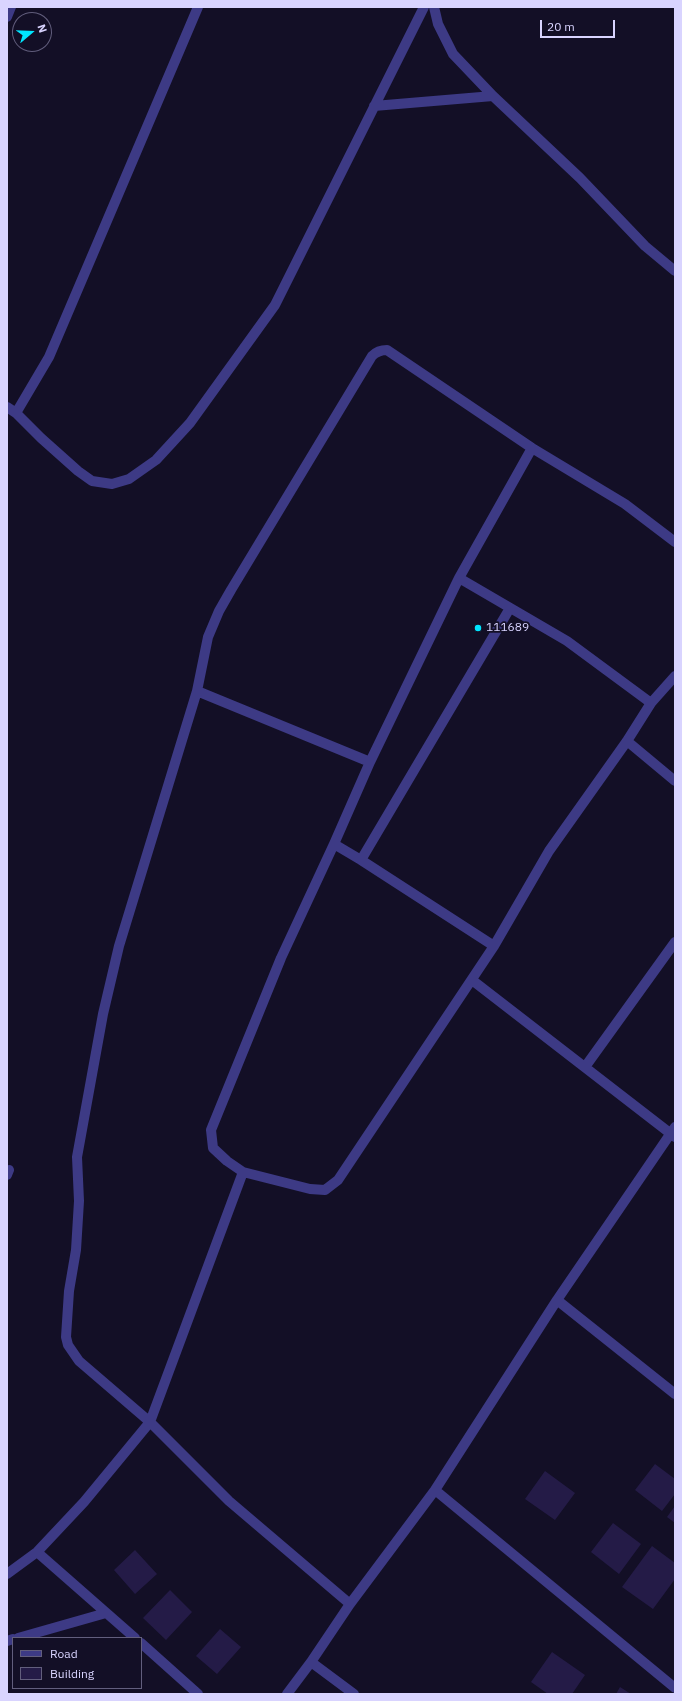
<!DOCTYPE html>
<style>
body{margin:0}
#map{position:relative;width:682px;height:1701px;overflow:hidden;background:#130f26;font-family:"IBM Plex Sans",sans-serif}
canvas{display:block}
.frame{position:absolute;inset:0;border:8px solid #d9d4ff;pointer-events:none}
.legend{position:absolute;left:12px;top:1637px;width:130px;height:52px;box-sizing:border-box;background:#130f26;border:1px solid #625e7d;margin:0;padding:5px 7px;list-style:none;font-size:12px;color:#d9d4ff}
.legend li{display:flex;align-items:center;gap:8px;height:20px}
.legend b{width:20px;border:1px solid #625e7d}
.north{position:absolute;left:12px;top:12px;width:40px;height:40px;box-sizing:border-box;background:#130f26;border:1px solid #625e7d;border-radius:50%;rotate:71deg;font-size:11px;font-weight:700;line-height:16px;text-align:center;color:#d9d4ff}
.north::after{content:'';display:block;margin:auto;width:14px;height:18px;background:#00e5ff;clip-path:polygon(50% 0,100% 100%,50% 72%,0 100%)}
.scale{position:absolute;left:540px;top:20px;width:75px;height:18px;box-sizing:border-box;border:2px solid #d9d4ff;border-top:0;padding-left:5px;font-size:12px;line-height:14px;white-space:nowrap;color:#d9d4ff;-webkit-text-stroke:3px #130f26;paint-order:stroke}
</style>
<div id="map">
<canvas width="682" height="1701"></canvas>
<div class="frame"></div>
<ul class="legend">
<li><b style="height:5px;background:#3d3a85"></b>Road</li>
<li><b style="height:11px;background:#241b47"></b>Building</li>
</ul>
<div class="north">N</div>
<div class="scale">20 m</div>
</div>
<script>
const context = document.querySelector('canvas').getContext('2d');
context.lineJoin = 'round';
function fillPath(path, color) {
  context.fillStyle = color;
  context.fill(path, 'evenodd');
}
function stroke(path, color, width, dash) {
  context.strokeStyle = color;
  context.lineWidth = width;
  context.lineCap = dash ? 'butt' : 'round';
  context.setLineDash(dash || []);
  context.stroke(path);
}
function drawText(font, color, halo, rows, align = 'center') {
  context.font = font + ' "IBM Plex Sans",sans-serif';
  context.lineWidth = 3.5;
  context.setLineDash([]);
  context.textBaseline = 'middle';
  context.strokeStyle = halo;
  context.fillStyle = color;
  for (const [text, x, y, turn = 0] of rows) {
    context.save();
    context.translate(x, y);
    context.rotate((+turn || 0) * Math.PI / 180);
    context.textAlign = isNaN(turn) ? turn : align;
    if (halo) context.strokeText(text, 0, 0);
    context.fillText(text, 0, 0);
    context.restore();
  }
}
fillPath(new Path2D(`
 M655,1464L675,1479V1494L662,1511L635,1490Z
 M545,1471L575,1493L555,1520L525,1499Z
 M675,1506V1523L667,1517Z
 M613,1523L641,1544L619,1574L591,1552Z
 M652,1546L675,1563V1579L653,1609L622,1587Z
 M135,1550L157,1574L135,1594L114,1570Z
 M170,1590L192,1612L166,1640L143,1618Z
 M220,1629L241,1647L217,1674L196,1656Z
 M552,1652L585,1675L572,1694H548L531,1682Z
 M620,1687L631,1694H616Z`), '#241b47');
stroke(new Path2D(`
 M434,7L438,24L453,54L493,96L580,178L645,246L675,271
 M7,17L11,7
 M374,106L493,96
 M7,407L16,413L41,438L78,471L92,481L112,484L129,479L156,460L190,423L275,305L424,7
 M16,413L49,357L198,7
 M532,448L459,578L370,762L334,844L281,958L211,1130L213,1148L227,1161L243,1172L310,1189L325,1190L338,1180L494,946L549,851L627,741L651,703L675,676
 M459,578L567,641L651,703
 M197,691L370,762
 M627,741L675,781
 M334,844L361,860L494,946
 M361,860L510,608
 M472,980L675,1137
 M585,1067L675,942
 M7,1175L9,1170
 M557,1300L675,1394
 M435,1490L675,1688
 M37,1552L135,1638
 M7,1574L37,1552L84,1502L150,1422L243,1172
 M350,1604L229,1501L150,1422L79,1361L68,1345L66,1337L69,1291L76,1250L79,1201L77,1157L103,1014L119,946L197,691L208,637L219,611L231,590L372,356C377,351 381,350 387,350L532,448L625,504L675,542
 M18,1638L106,1613
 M7,1641L13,1639
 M141,1643L198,1694
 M311,1662L354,1694
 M287,1694L311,1662L350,1604L435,1490L557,1300L675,1127`), '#3d3a85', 10);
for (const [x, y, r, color] of [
 [478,628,4,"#00e5ff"]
]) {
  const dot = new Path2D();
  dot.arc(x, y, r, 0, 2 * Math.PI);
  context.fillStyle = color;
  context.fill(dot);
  stroke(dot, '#130f26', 1.5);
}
drawText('12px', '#d9d4ff', '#130f26', [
 ["111689",486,628]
], 'left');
</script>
